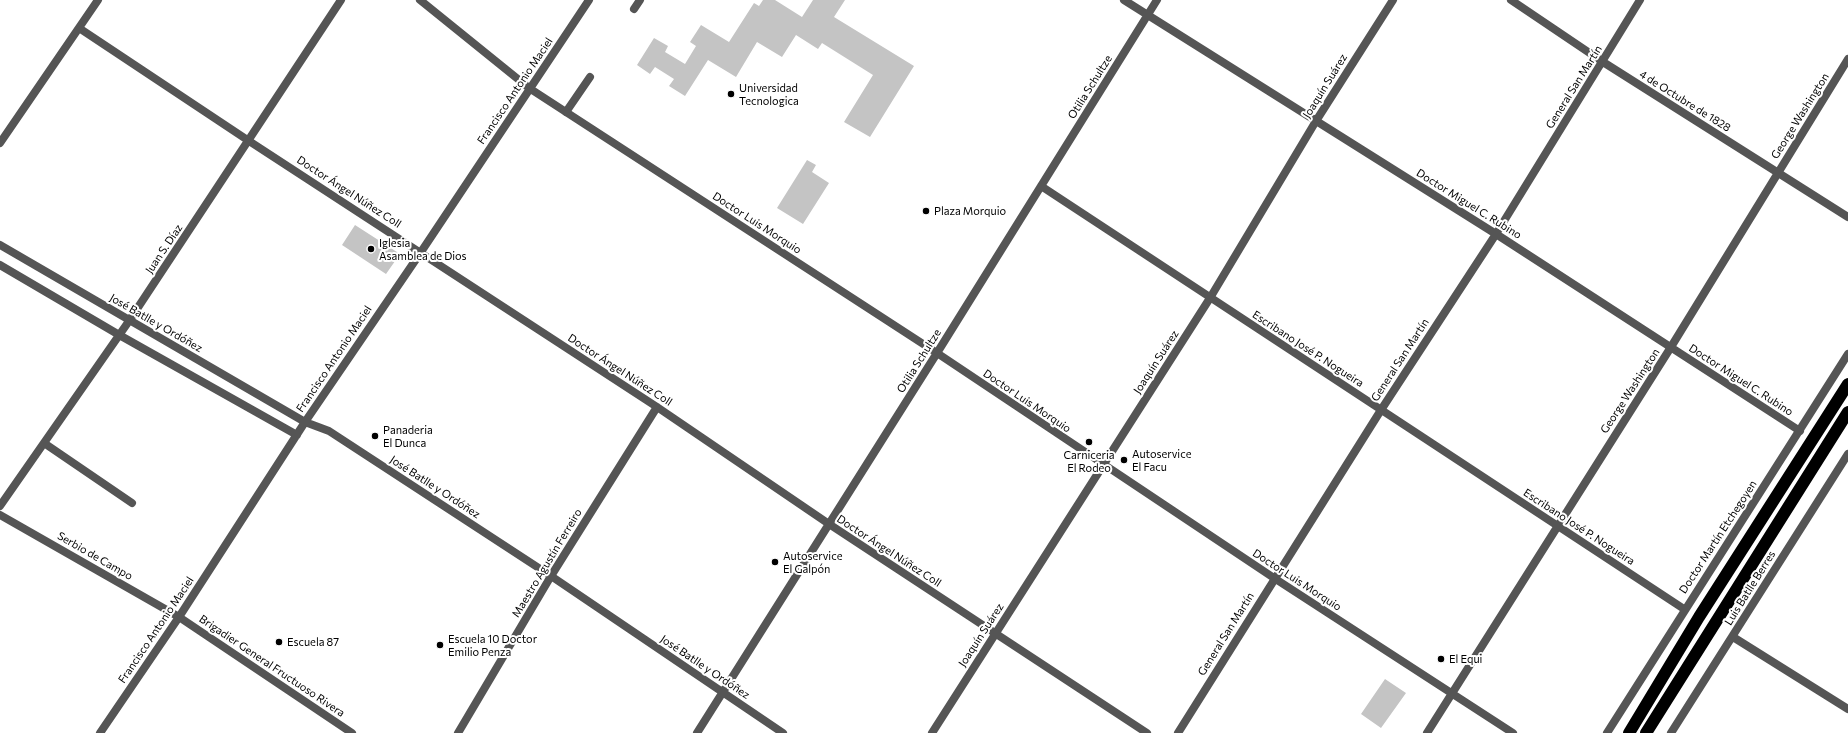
<!DOCTYPE html>
<meta charset="utf-8">
<style>
body{margin:0}
canvas{display:block;background:#fff}
</style>
<canvas width="1848" height="733"></canvas>
<script>
const context = document.querySelector('canvas').getContext('2d');
context.lineJoin = 'round';
function fillPath(path, color) {
  context.fillStyle = color;
  context.fill(path, 'evenodd');
}
function stroke(path, color, width, dash) {
  context.strokeStyle = color;
  context.lineWidth = width;
  context.lineCap = dash ? 'butt' : 'round';
  context.setLineDash(dash || []);
  context.stroke(path);
}
function drawText(font, color, halo, rows, align = 'center') {
  context.font = font + ' Commissioner,sans-serif';
  context.lineWidth = 4;
  context.setLineDash([]);
  context.textBaseline = 'middle';
  context.strokeStyle = halo;
  context.fillStyle = color;
  for (const [text, x, y, turn = 0] of rows) {
    context.save();
    context.translate(x, y);
    context.rotate((+turn || 0) * Math.PI / 180);
    context.textAlign = isNaN(turn) ? turn : align;
    if (halo) context.strokeText(text, 0, 0);
    context.fillText(text, 0, 0);
    context.restore();
  }
}
fillPath(new Path2D(`
 M763,0H775L802,17L813,0H845L834,17L914,66L870,137L844,122L873,75L822,43L818,49L796,35L782,57L757,42L736,77L708,60L685,96L669,86L674,79L655,67L650,74L637,65L654,38L668,46L665,52L685,64L696,46L690,42L701,25L729,42L754,3L759,6Z
 M807,160L816,165L812,172L829,183L803,224L777,208Z
 M355,225L400,254L386,274L342,245Z
 M1385,679L1406,693L1381,728L1361,714Z`), '#c4c4c4');
stroke(new Path2D(`
 M634,9L640,0
 M566,112L590,77`), '#555', 8);
stroke(new Path2D(`
 M420,0L529,88L937,353L1274,578L1513,733
 M1124,0L1496,234L1800,431
 M1511,0L1603,62L1848,217
 M79,28L249,141L657,407L829,524L1147,733
 M0,143L98,0
 M1041,186L1684,609
 M0,245L305,422L329,431L551,576L783,733
 M0,265L121,336L297,435
 M44,443L132,503
 M0,506L129,321L341,0
 M0,515L179,617L352,733
 M1733,637L1848,709
 M100,733L179,617L305,422L421,252L589,0
 M458,733L551,576L657,407
 M697,733L937,353L1157,0
 M932,733L1210,298L1316,121L1393,0
 M1178,733L1381,410L1496,234L1640,0
 M1427,733L1671,347L1848,59
 M1607,733L1848,354
 M1671,733L1848,454`), '#555', 8);
stroke(new Path2D(`
 M1629,733L1699,617L1848,384
 M1646,733L1848,412`), '#000', 12);
for (const [x, y, r, color] of [
 [731,94,4,"#000"],
 [926,211,4,"#000"],
 [371,249,4,"#000"],
 [375,436,4,"#000"],
 [1089,442,4,"#000"],
 [1124,460,4,"#000"],
 [775,562,4,"#000"],
 [279,642,4,"#000"],
 [440,645,4,"#000"],
 [1441,659,4,"#000"]
]) {
  const dot = new Path2D();
  dot.arc(x, y, r, 0, 2 * Math.PI);
  context.fillStyle = color;
  context.fill(dot);
  stroke(dot, '#fff', 1.5);
}
drawText('11px', '#000', '#fff', [
 ["Joaquín Suárez",1325,86,-58],
 ["Otilia Schultze",1090,87,-58],
 ["General San Martín",1574,87,-58],
 ["Francisco Antonio Maciel",515,91,-56],
 ["4 de Octubre de 1828",1685,101,32],
 ["George Washington",1800,116,-58],
 ["Doctor Ángel Núñez Coll",349,192,33],
 ["Doctor Miguel C. Rubino",1469,204,32],
 ["Doctor Luis Morquio",757,223,33],
 ["Juan S. Díaz",164,249,-56],
 ["José Batlle y Ordóñez",156,323,30],
 ["Escribano José P. Nogueira",1308,349,33],
 ["Francisco Antonio Maciel",334,359,-56],
 ["General San Martín",1400,360,-57],
 ["Otilia Schultze",919,361,-58],
 ["Joaquín Suárez",1156,362,-57],
 ["Doctor Ángel Núñez Coll",620,370,33],
 ["Doctor Miguel C. Rubino",1741,380,33],
 ["George Washington",1630,391,-57],
 ["Doctor Luis Morquio",1027,401,34],
 ["José Batlle y Ordóñez",435,487,33],
 ["Escribano José P. Nogueira",1579,527,33],
 ["Doctor Martín Etchegoyen",1718,537,-57],
 ["Doctor Ángel Núñez Coll",889,551,33],
 ["Serbio de Campo",95,556,30],
 ["Maestro Agustín Ferreiro",547,563,-59],
 ["Doctor Luis Morquio",1297,580,33],
 ["Luis Batlle Berres",1750,588,-58],
 ["Francisco Antonio Maciel",156,630,-56],
 ["General San Martín",1226,634,-58],
 ["Joaquín Suárez",981,635,-57],
 ["Brigadier General Fructuoso Rivera",272,666,34],
 ["José Batlle y Ordóñez",705,667,34]
]);
drawText('11px', '#000', '#fff', [
 ["Universidad",739,88],
 ["Tecnologica",739,101],
 ["Plaza Morquio",934,211],
 ["Iglesia",379,243],
 ["Asamblea de Dios",379,256],
 ["Panaderia",383,430],
 ["El Dunca",383,443],
 ["Autoservice",1132,454],
 ["El Facu",1132,467],
 ["Carniceria",1089,455,"center"],
 ["El Rodeo",1089,468,"center"],
 ["Autoservice",783,556],
 ["El Galpón",783,569],
 ["Escuela 10 Doctor",448,639],
 ["Emilio Penza",448,652],
 ["Escuela 87",287,642],
 ["El Equi",1449,659]
], 'left');
</script>
